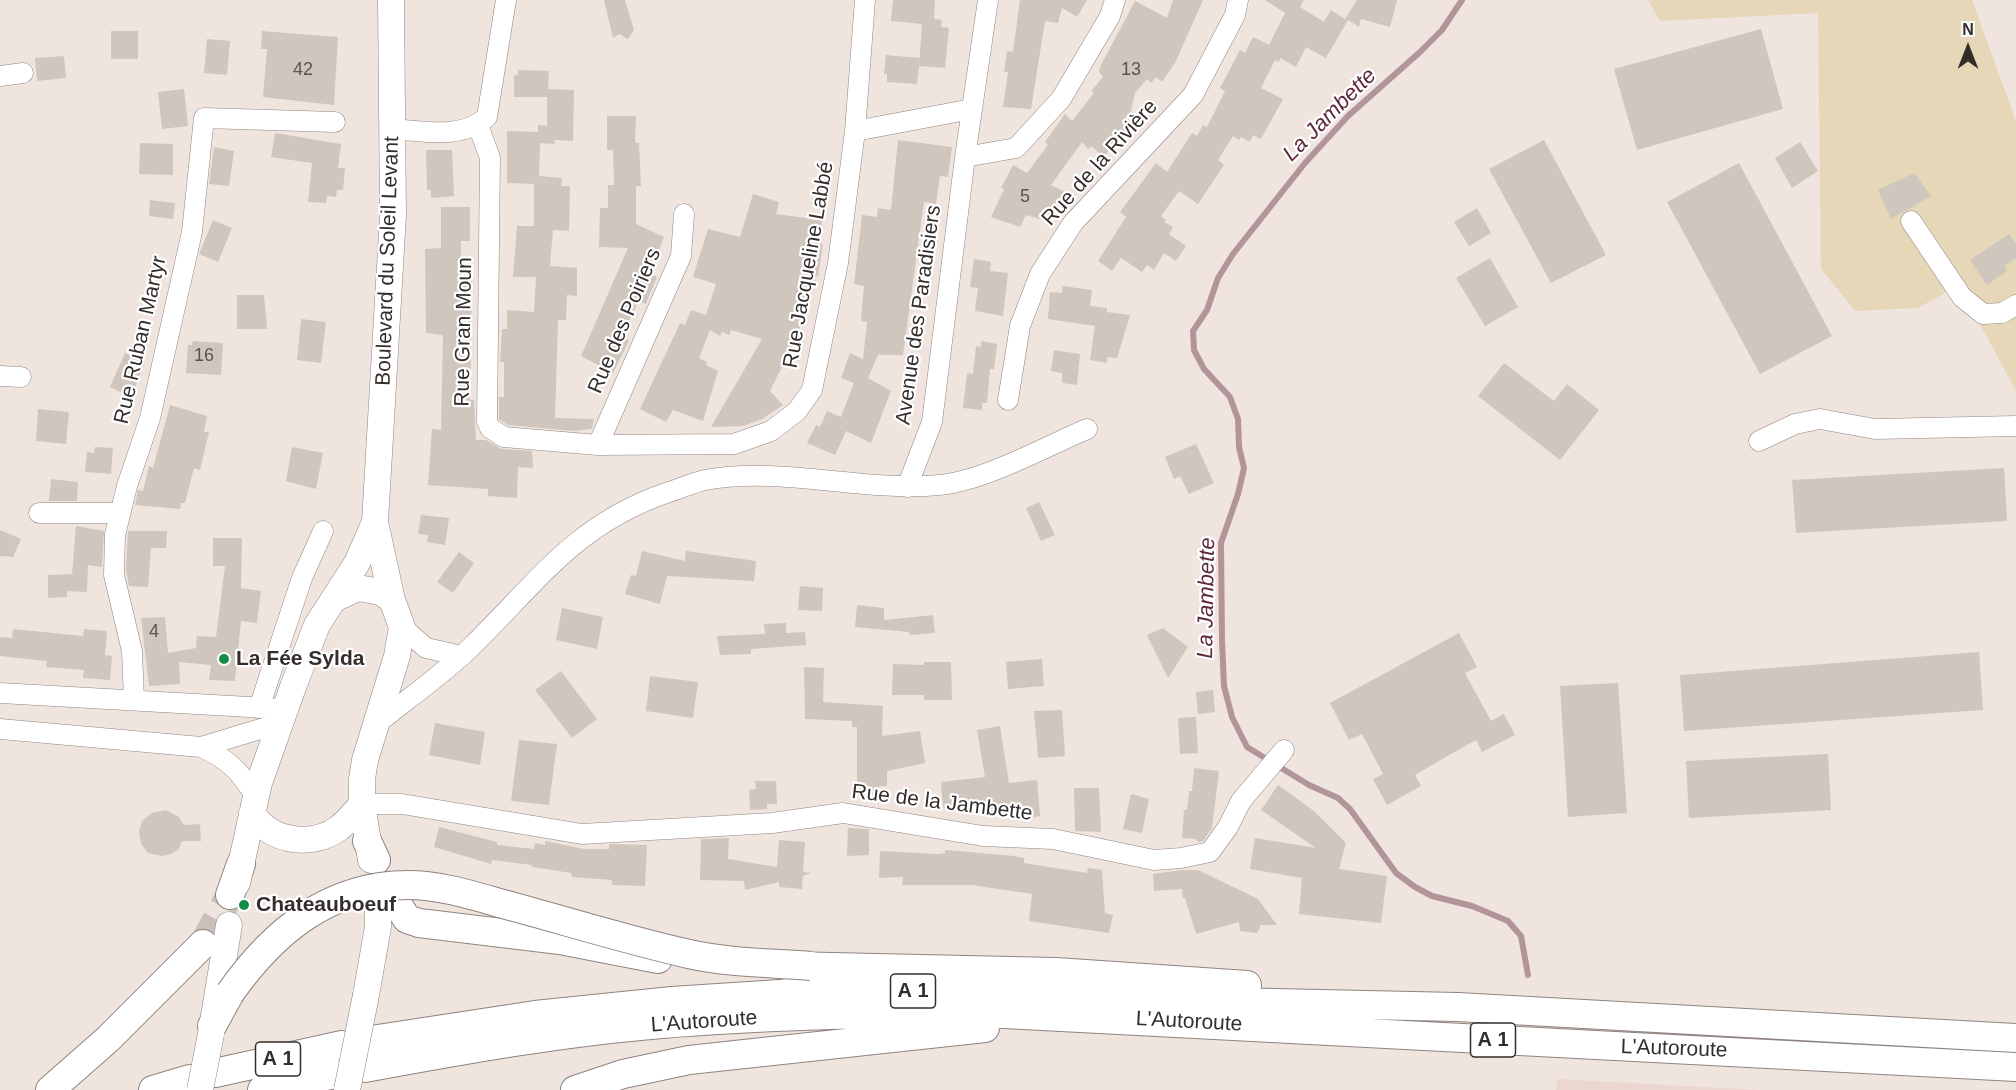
<!DOCTYPE html>
<meta charset="utf-8">
<style>
body{margin:0}
#map{position:relative;width:2016px;height:1090px;overflow:hidden;background:#f0e4df;font-family:Arial,sans-serif}
canvas{display:block}
.north{position:absolute;left:1938px;top:18px;width:60px;height:60px;-webkit-text-stroke:4px #fff;paint-order:stroke;rotate:0deg;font-size:16px;font-weight:700;line-height:24px;text-align:center;color:#332e2c}
.north::after{content:'';display:block;margin:auto;width:21px;height:27px;background:#332e2c;clip-path:polygon(50% 0,100% 100%,50% 72%,0 100%)}
</style>
<div id="map">
<canvas width="2016" height="1090"></canvas>
<div class="north">N</div>
</div>
<script>
const context = document.querySelector('canvas').getContext('2d');
context.lineJoin = 'round';
function fillPath(path, color) {
  context.fillStyle = color;
  context.fill(path, 'evenodd');
}
function stroke(path, color, width, dash) {
  context.strokeStyle = color;
  context.lineWidth = width;
  context.lineCap = dash ? 'butt' : 'round';
  context.setLineDash(dash || []);
  context.stroke(path);
}
function drawText(font, color, halo, rows, align = 'center') {
  context.font = font + ' Arial,sans-serif';
  context.lineWidth = 4.5;
  context.setLineDash([]);
  context.textBaseline = 'middle';
  context.strokeStyle = halo;
  context.fillStyle = color;
  for (const [text, x, y, turn = 0] of rows) {
    context.save();
    context.translate(x, y);
    context.rotate((+turn || 0) * Math.PI / 180);
    context.textAlign = isNaN(turn) ? turn : align;
    if (halo) context.strokeText(text, 0, 0);
    context.fillText(text, 0, 0);
    context.restore();
  }
}
fillPath(new Path2D(`
 M1557,1079L1760,1090H1556Z`), '#ebd7cf');
fillPath(new Path2D(`
 M1648,0H1972L2016,121V391L1959,285L1918,308L1855,311L1821,269L1818,13L1660,21Z`), '#e5d7b7');
stroke(new Path2D(`
 M1462,0L1442,30L1420,52L1348,116L1305,163L1233,254L1218,278L1207,310L1193,331L1194,350L1204,369L1230,397L1238,419L1239,447L1244,468L1238,494L1221,543L1222,641L1224,686L1232,717L1247,747L1309,785L1338,798L1350,809L1396,873L1415,887L1432,896L1472,906L1508,921L1521,936L1528,975`), '#b2949b', 6);
fillPath(new Path2D(`
 M604,0H625L634,30L628,39L619,34L613,38Z
 M893,0H935L934,19L942,20L941,27L949,28L945,68L919,66L922,24L891,21Z
 M1020,0H1087L1077,17L1062,8L1058,23L1045,21L1031,109L1003,107L1008,72H1004L1007,51L1013,52Z
 M1173,0H1203L1175,63L1162,82L1156,77L1151,83L1147,79L1135,93L1131,111L1126,117L1131,121L1104,157L1091,146L1088,149L1082,142L1051,185L1065,192L1056,218L1052,216L1049,222L1026,215L1020,227L991,217L1004,189L1001,188L1013,165L1027,173L1048,145L1045,142L1065,114L1072,121L1094,93L1091,91L1103,77L1099,72L1101,65L1135,1L1167,18Z
 M1265,0H1304L1300,7L1324,22L1331,10L1345,19L1357,0H1397L1390,27L1361,19L1359,27L1348,20L1326,58L1306,47L1296,67L1280,58L1279,62L1275,60L1261,88L1283,99L1261,139L1253,135L1250,142L1241,137L1239,140L1233,136L1218,160L1224,165L1198,204L1179,191L1161,216L1166,220L1164,222L1173,227L1169,234L1186,246L1176,261L1164,253L1154,270L1147,265L1142,272L1121,258L1112,271L1098,261L1126,217L1120,212L1156,163L1167,172L1192,133L1197,136L1203,125L1207,127L1225,91L1220,88L1240,50L1245,53L1253,37L1269,45L1285,13Z
 M1761,29L1783,109L1637,150L1614,69Z
 M111,31H138V59H111Z
 M262,31L338,37L334,105L263,97L267,49H261Z
 M207,39L230,41L227,75L204,73Z
 M886,55L920,58L917,84L887,82V74H884Z
 M64,56L66,78L37,81L35,58Z
 M518,70L549,71L548,89L574,90L573,141L554,140L555,144L540,143L539,176L562,178L561,186H570L569,231L553,230L550,266L577,268V296L567,295L566,320H558L555,418L594,419L592,429L574,431L508,425L499,419V397H504V362H500L502,329H507V310L534,312L536,277H513L517,226H534V184L507,183V131L538,132V125L547,126V97H514V76L518,75Z
 M184,89L188,126L162,129L158,92Z
 M607,116H636L635,139L636,143H639L641,186H636V224L664,237L650,273L657,277L649,296L646,304L639,301L621,336L629,341L613,373L581,356L628,248L599,247L600,208H608V185H614L613,150H607Z
 M275,133L341,144L338,168H345L343,190H337L336,197L327,196L326,203L308,202L312,163L271,157Z
 M898,140L952,147L948,177L940,176L936,204L924,202L903,355H878L868,378L891,391L871,443L846,431L835,455L807,443L816,425L820,427L827,411L841,417L854,383L841,378L850,353L863,359L867,322L861,321L864,286L854,284L862,215L877,217L878,208L891,210Z
 M1544,140L1606,255L1551,283L1489,169Z
 M1800,142L1818,171L1792,188L1775,158Z
 M140,143L173,144V175L139,174Z
 M214,147L234,151L229,186L209,184Z
 M426,150H452L454,196L431,198V190H427Z
 M1739,163L1832,336L1760,374L1667,202Z
 M1914,173L1931,196L1891,219L1878,190Z
 M753,194L779,202L776,214L822,220L819,243L823,244L818,277L816,276L791,356L788,355L770,391L783,405L762,419L743,426L711,427L762,339L731,330L729,335L722,332L720,336L710,330L699,358L707,362L706,365L718,371L703,421L673,410L666,422L640,409L680,323L685,325L691,310L706,315L716,284L693,277L708,229L740,237Z
 M150,200L175,203L173,219L149,216Z
 M441,207H470V241H461V260L462,278H472L470,400H474L476,440H486L502,449L532,451L533,468L518,467L517,498L488,496V489L428,485L432,429L441,430L443,335L426,333L425,249L441,248Z
 M1477,208L1491,233L1469,246L1454,222Z
 M213,220L232,228L218,262L199,254Z
 M2009,234L2016,244V258L2004,266L2007,271L1987,285L1970,260Z
 M1490,258L1518,307L1485,326L1456,278Z
 M974,259L991,262L990,271L1008,273L1003,316L975,311L978,288L970,287Z
 M1062,286L1092,290L1090,306L1107,308V312L1130,315L1117,358L1107,357V363L1090,360L1095,326L1048,319L1050,292L1062,293Z
 M237,295H264L267,329H237Z
 M301,319L326,322L321,363L297,360Z
 M193,341L223,343L221,375L186,373L188,345H192Z
 M981,341L997,344L994,369H990L987,403H982V410L963,408L967,373L973,374L976,346L981,347Z
 M1054,350L1080,354L1077,385L1062,383V373L1051,371Z
 M125,353L145,362L131,397L110,387Z
 M1504,363L1554,401L1567,384L1599,410L1560,460L1478,396Z
 M170,405L207,416L204,432H209L200,470L194,468L185,503H181L180,509L135,505L138,490L143,491L149,466L153,468Z
 M38,409L69,412L66,444L36,441Z
 M1196,444L1214,483L1189,494L1180,476L1174,479L1165,457Z
 M95,447L113,448L111,474L85,472L87,452L94,453Z
 M292,447L323,453L316,489L286,481Z
 M2004,468L2007,521L1796,533L1792,480Z
 M51,479L78,482L77,501H49Z
 M1039,502L1055,535L1041,541L1026,508Z
 M421,515L449,518L445,545L427,542L428,535L418,534Z
 M76,526L104,531L102,567L88,565L87,592L67,591V597L48,598V575L72,574Z
 M0,530L21,539L13,557L0,556Z
 M128,531H167L166,548H151L148,587L129,586L126,569Z
 M213,538H242L241,588L261,591L257,623L241,621L235,681L209,680L211,665L179,662L180,684L149,686L141,618L165,617L168,653L196,648L197,636L216,637L225,566H213Z
 M642,551L685,561L686,551L756,561L754,581L667,576L660,604L625,594L631,575L636,576Z
 M459,552L474,563L453,593L437,582Z
 M800,586L823,588L822,611L798,610Z
 M857,605L884,608V620L933,615L935,633L910,635L909,632L855,627Z
 M562,608L603,617L597,649L556,640Z
 M786,623V633L805,632L806,645L751,649V654L720,655L717,636L765,634L764,624Z
 M1163,628L1188,647L1168,678L1147,635Z
 M13,629L83,636L84,629L107,631L105,655L112,656L110,680L83,678L84,670L46,667L47,661L0,656V637L12,638Z
 M1459,633L1477,667L1465,673L1491,721L1504,714L1515,735L1482,752L1476,740L1451,754L1415,775L1421,786L1387,805L1373,779L1383,774L1362,734L1349,740L1330,703Z
 M1979,652L1983,710L1684,731L1680,675Z
 M1042,659L1044,686L1008,689L1006,662Z
 M924,662H951L952,700H924V695H892L893,664L924,665Z
 M804,667L824,668L823,702L883,706L882,736L920,731L925,763L887,771V786H879V795H857V727H852V721L805,719Z
 M561,671L597,719L572,738L535,690Z
 M650,676L698,682L693,718L646,711Z
 M1618,683L1627,813L1568,817L1560,686Z
 M1213,690L1215,712L1198,714L1196,692Z
 M1062,710L1065,756L1038,758L1034,711Z
 M1196,717L1198,753L1180,754L1178,718Z
 M435,723L485,732L480,765L429,755Z
 M1000,726L1009,783L1037,780L1040,816L1017,821V814L989,812L990,803L943,808L941,782L985,777L977,730Z
 M519,740L557,744L549,805L511,801Z
 M1828,754L1831,810L1689,818L1686,761Z
 M1194,768L1219,771L1212,828L1203,841L1198,842L1196,839L1182,838L1184,810H1187L1189,791H1192Z
 M755,781H776L777,804H767V809L750,810L749,790L756,789Z
 M1278,785L1314,811L1346,843L1339,869L1387,876L1381,923L1299,914L1302,878L1250,869L1255,838L1316,848L1261,810Z
 M1074,788H1099L1101,832L1075,831Z
 M1131,794L1149,799L1142,833L1123,829Z
 M166,810L179,817L184,825L200,824L201,841H182L178,850L171,854L162,856L148,853L141,844L139,832L142,821L152,813Z
 M439,827L497,842V845L534,849L535,843L545,845V841L584,849H609V844L647,845L645,886L612,885V880L572,877L571,873L532,867V865L492,860L491,864L434,847Z
 M848,828L869,829V855L847,856Z
 M729,838L728,859L777,867L779,840L805,842L803,872L812,873L803,876L802,889L779,887V882L745,890L744,881L700,880L701,839Z
 M945,850L1014,856L1024,858V863L1087,873L1088,868L1102,870L1105,913L1113,915L1109,933L1029,921L1032,894L972,885H902L903,877L879,878L880,851L938,854L945,853Z
 M1182,870H1198L1258,899L1277,925H1261L1257,933L1240,931L1239,922L1196,934L1185,898H1183L1182,889L1154,891L1153,874Z`), '#cfc6be');
stroke(new Path2D(`
 M203,944L230,895`), '#cac0bb', 28, [28, 14]);
const minor = new Path2D(`
 M0,76L23,73
 M478,125L490,158L487,421L490,428L504,437L598,445L734,444L771,431L797,411L812,390L838,263L855,131L865,0
 M392,129C424,131 461,140 487,117L506,0
 M855,131L972,109
 M965,157L1016,148L1061,99L1110,16L1115,0
 M1911,221L1962,297L1983,314L2002,313L2016,305
 M0,376L21,377
 M1008,400L1020,326L1040,274L1073,223L1193,95L1235,15L1238,0
 M1759,441L1795,424L1820,419L1875,429L2016,426
 M598,445L681,256L684,214
 M907,487L932,422L965,157L988,0
 M39,513H119
 M402,627L426,648L462,656
 M0,693L285,709
 M134,700L132,651L114,575L115,535L127,486L150,418L192,232L204,118L335,122
 M259,708L302,578L323,531
 M375,725C406,700 441,676 470,648C537,583 574,525 666,493C679,489 692,483 705,480C782,466 861,492 939,485C984,481 1045,447 1087,429
 M0,729L201,747L280,723
 M201,747C228,759 240,771 255,796
 M362,804H402L582,834L772,823L843,813L983,836L1053,839L1154,860L1181,858L1210,852L1228,827L1241,801L1284,750`);
const major = new Path2D(`
 M391,0L393,215L375,522L392,600
 M334,599L358,588L381,592L392,600L402,627L397,656L365,760L362,779V804L371,860
 M252,813C270,842 312,848 339,828C348,821 355,812 362,804
 M237,883L259,783L293,687L317,625L357,563L375,522
 M366,995L378,927V898
 M213,1022L229,925`);
const highway = new Path2D(`
 M367,841L376,860
 M230,895L241,864
 M392,896L407,919L419,923L560,940L658,959
 M787,966L1056,972L1247,985
 M212,1026L230,993
 M371,1040L535,1015L672,1001L811,992L983,990L1183,1001L1458,1007L2016,1038
 M365,1068C463,1050 563,1032 662,1024C770,1015 877,1013 985,1013L2016,1067
 M215,1073L342,1045
 M50,1090L108,1039L203,944
 M153,1090L190,1079
 M262,1090L335,1074
 M575,1090L623,1074L689,1060L985,1028`);
stroke(minor, '#8f847f', 21);
stroke(major, '#8f847f', 27);
stroke(highway, '#8f847f', 30);
stroke(minor, '#fff', 20);
stroke(major, '#fff', 26);
stroke(highway, '#fff', 28);
const majorBridge = new Path2D(`
 M200,1090L211,1034
 M347,1090L366,995`);
const highwayBridge = new Path2D(`
 M230,993C273,932 329,885 408,885C444,885 480,898 514,907C573,923 631,941 689,954C728,963 772,963 811,966`);
stroke(majorBridge, '#8f847f', 27, []);
stroke(highwayBridge, '#8f847f', 30, []);
stroke(majorBridge, '#fff', 26);
stroke(highwayBridge, '#fff', 28);
for (const [x, y, r, color] of [
 [224,659,6,"#138c47"],
 [244,905,6,"#138c47"]
]) {
  const dot = new Path2D();
  dot.arc(x, y, r, 0, 2 * Math.PI);
  context.fillStyle = color;
  context.fill(dot);
  stroke(dot, '#fff', 2);
}
drawText('18px', '#5a5450', null, [
 ["42",303,70],
 ["13",1131,70],
 ["5",1025,197],
 ["16",204,356],
 ["4",154,632]
]);
for (const [x, y, w] of [
 [913,991,45],
 [1493,1040,45],
 [278,1059,45]
]) {
  const box = new Path2D();
  box.roundRect(x - w / 2, y - 17, w, 34, 4.5);
  context.fillStyle = '#fff';
  context.fill(box);
  stroke(box, '#332e2c', 1.5);
}
drawText('bold 20px', '#332e2c', null, [
 ["A 1",913,991],
 ["A 1",1493,1040],
 ["A 1",278,1059]
]);
drawText('21px', '#332e2c', '#fff', [
 ["Rue de la Rivière",1100,163,-48],
 ["Boulevard du Soleil Levant",388,261,-88],
 ["Rue Jacqueline Labbé",809,265,-80],
 ["Avenue des Paradisiers",919,315,-82],
 ["Rue des Poiriers",625,321,-67],
 ["Rue Gran Moun",464,332,-89],
 ["Rue Ruban Martyr",141,340,-77],
 ["Rue de la Jambette",942,803,7],
 ["L'Autoroute",704,1022,-4],
 ["L'Autoroute",1189,1022,3],
 ["L'Autoroute",1674,1049,2]
]);
drawText('bold 21px', '#332e2c', '#fff', [
 ["La Fée Sylda",236,659],
 ["Chateauboeuf",256,905]
], 'left');
drawText('italic 22px', '#5e293c', '#fff', [
 ["La Jambette",1330,115,-45],
 ["La Jambette",1207,598,-89]
]);
</script>
